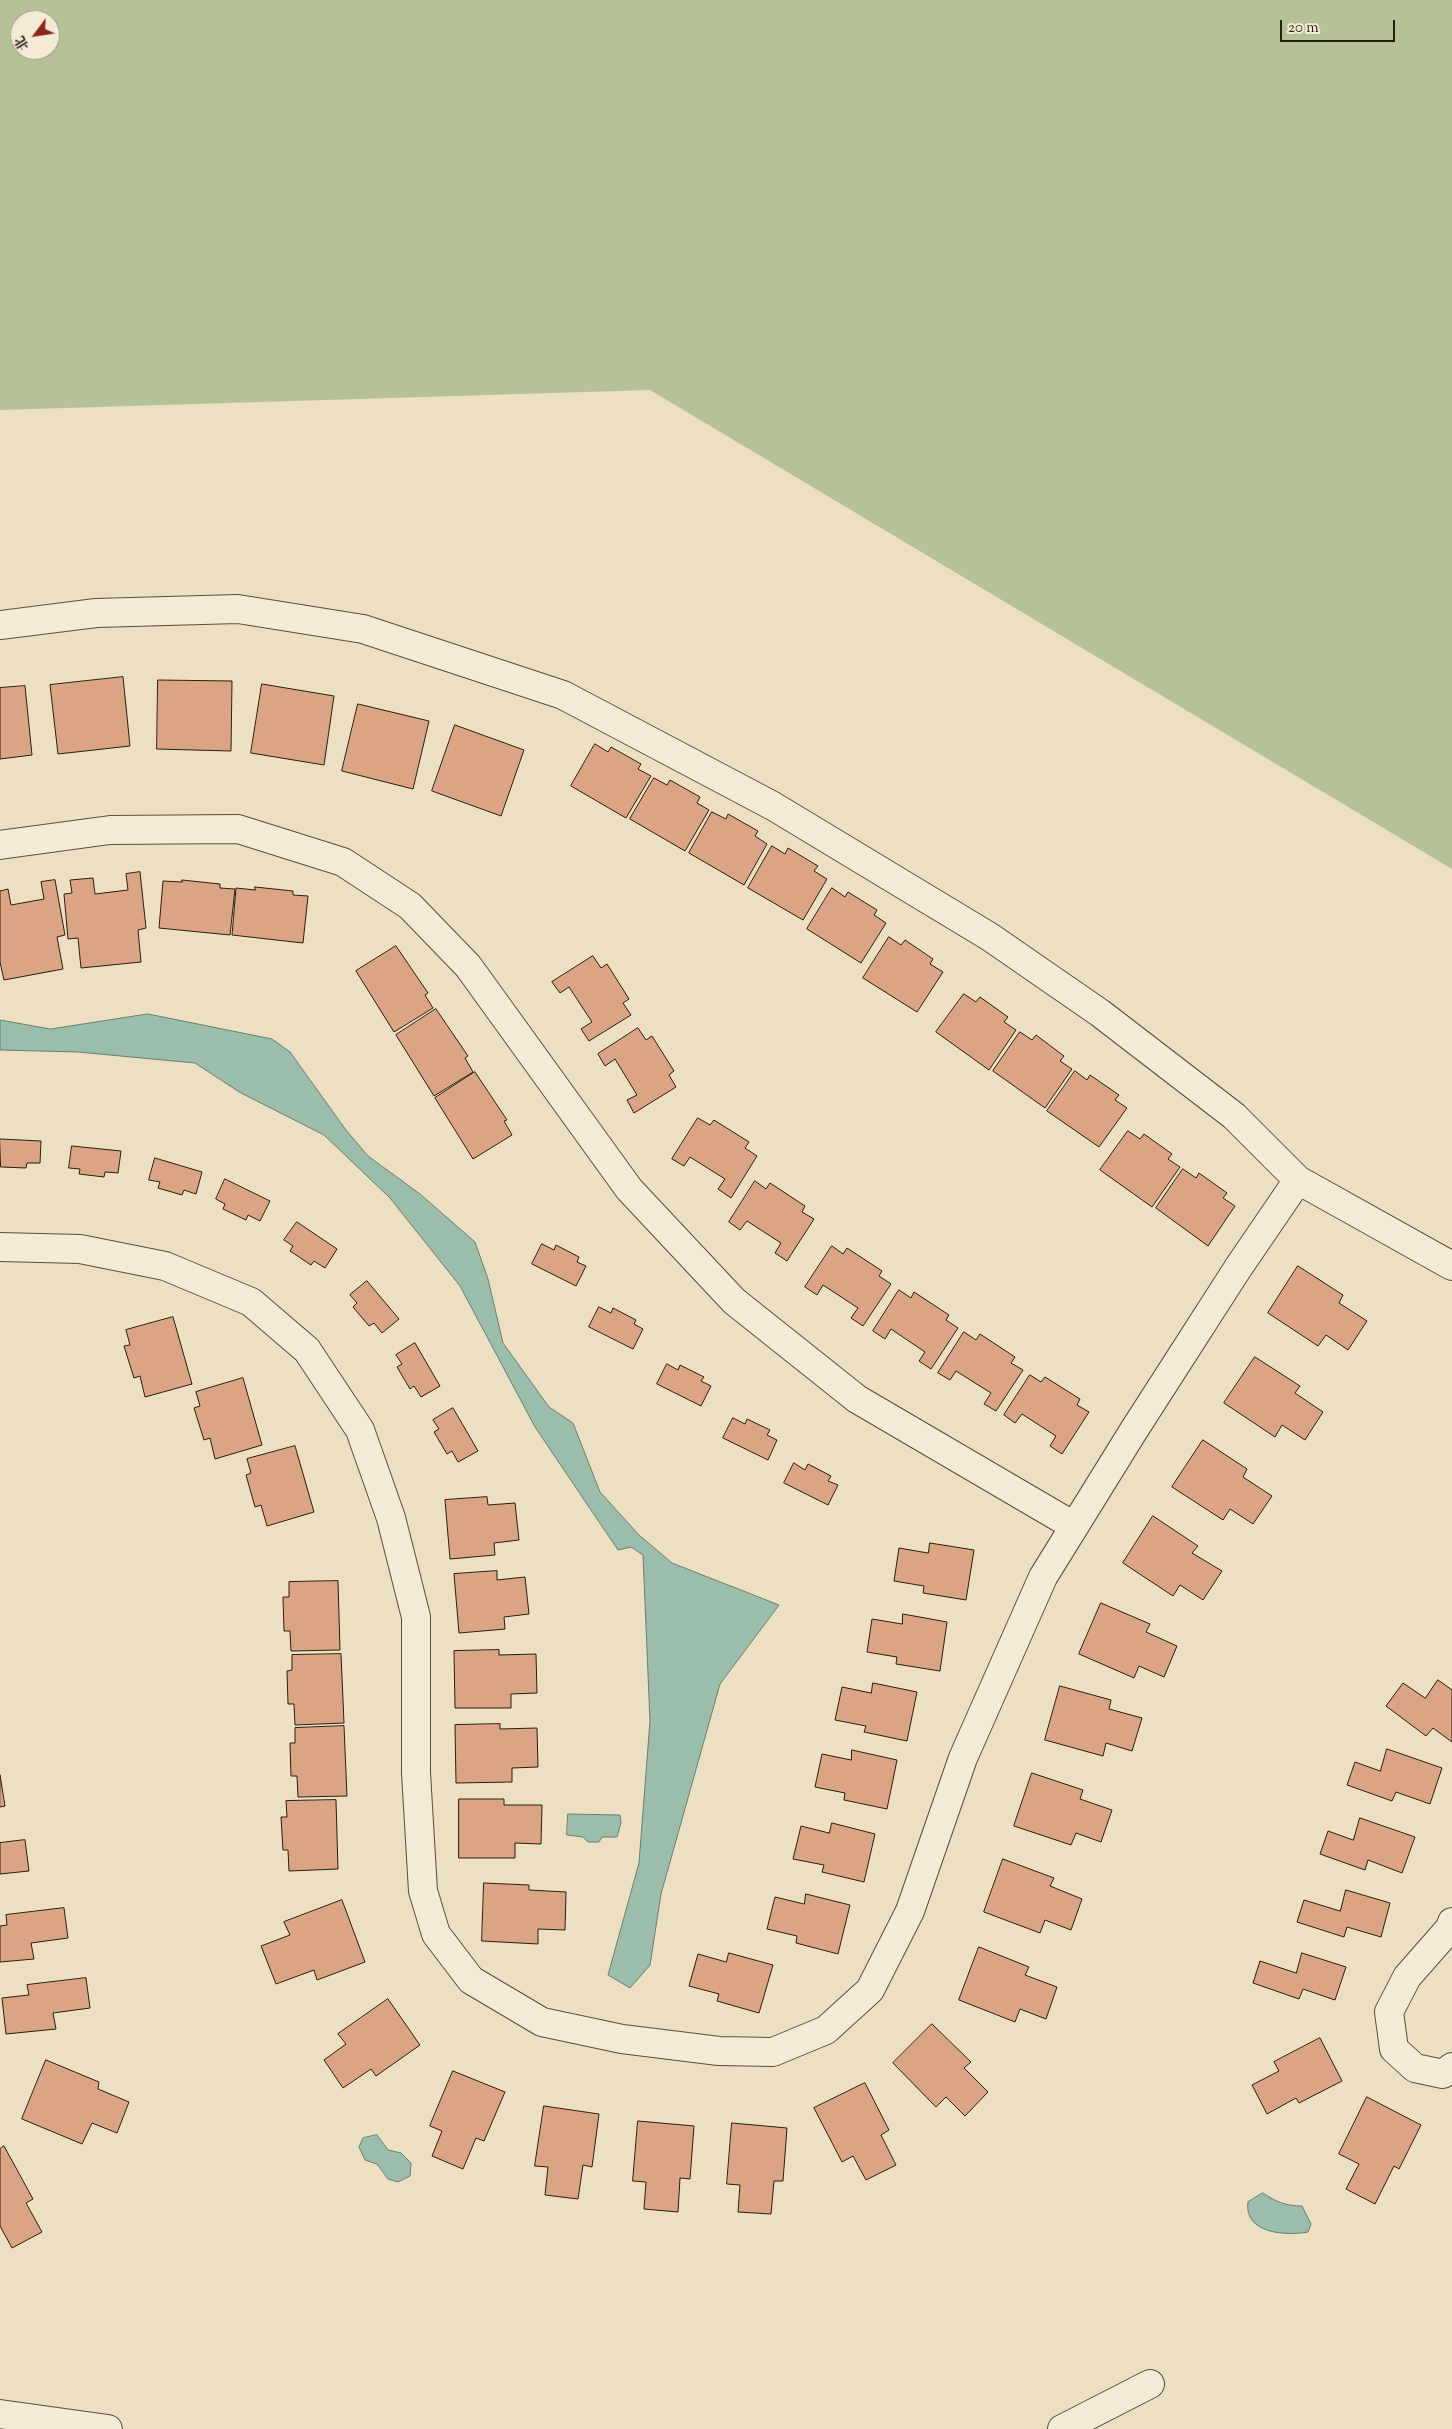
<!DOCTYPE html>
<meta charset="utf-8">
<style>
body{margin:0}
#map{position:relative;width:1452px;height:2429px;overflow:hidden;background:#eddfc2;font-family:"Sorts Mill Goudy","Noto Serif SC",serif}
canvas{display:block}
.north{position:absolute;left:10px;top:10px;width:50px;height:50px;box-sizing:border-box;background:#f3ead7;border:1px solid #a39888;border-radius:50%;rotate:239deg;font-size:14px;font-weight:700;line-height:20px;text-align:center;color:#2a1e11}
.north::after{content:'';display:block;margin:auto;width:18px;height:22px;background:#8f2418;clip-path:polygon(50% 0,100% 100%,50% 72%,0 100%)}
.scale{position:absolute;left:1280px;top:20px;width:115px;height:22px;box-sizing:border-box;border:2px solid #2a1e11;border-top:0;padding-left:6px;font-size:15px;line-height:18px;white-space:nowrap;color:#2a1e11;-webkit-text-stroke:4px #f3ead7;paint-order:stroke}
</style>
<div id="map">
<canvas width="1452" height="2429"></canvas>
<div class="north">北</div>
<div class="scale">20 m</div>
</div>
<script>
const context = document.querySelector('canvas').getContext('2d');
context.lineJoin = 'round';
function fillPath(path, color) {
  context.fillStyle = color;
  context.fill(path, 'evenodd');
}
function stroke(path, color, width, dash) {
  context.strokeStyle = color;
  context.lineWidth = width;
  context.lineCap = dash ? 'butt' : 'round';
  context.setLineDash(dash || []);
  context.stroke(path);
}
fillPath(new Path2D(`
 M0,0H1452V869L650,390L0,410ZM20,20H50V50H20Z`), '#b4c296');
const water = new Path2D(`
 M148,1014L272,1039L290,1052L346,1130L368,1156L420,1194L475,1242L488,1279L503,1343L549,1407L573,1423L600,1492L639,1535L672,1563L779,1605L720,1684L661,1894L650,1965L630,1988L608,1975L639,1863L650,1721L643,1555L631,1547L618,1550L535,1427L460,1286L390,1198L324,1135L241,1093L195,1063L78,1052L0,1050V1020L50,1029Z
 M568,1814L620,1815L621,1823L617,1837H602L599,1842H588L583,1837L567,1835Z
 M377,2135L388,2150L401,2153L411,2163L410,2176L398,2182L388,2179L377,2164L365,2160L359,2147L363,2138Z
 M1263,2193C1276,2202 1286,2206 1302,2206L1311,2224L1308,2232C1287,2236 1243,2234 1248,2202Z`);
fillPath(water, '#9abdac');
stroke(water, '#6d7d6e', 1);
const building = new Path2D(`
 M123,677L130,746L58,754L50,685Z
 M158,680L232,681L231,751L157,749Z
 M262,684L334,696L324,765L251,753Z
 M25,686L32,755L0,759V688Z
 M358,704L429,721L413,789L342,771Z
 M455,725L524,750L501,816L432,791Z
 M595,744L608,752L611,747L641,764L638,769L651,776L626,818L571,786Z
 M654,778L667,785L670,780L700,797L697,803L709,810L685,851L630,819Z
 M712,812L726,819L728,814L758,831L755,836L767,844L744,885L689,853Z
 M772,846L785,854L788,848L818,866L814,871L827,879L803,920L748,888Z
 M140,872L146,928L138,930L141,962L81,968L78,938L68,939L64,894L72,893L70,880L93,878L95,894L128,890L126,874Z
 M55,880L65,935L57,937L63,969L4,980L0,962V891L8,889L11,905L44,899L41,882Z
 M182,880L220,884V888L235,889L230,935L159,928L163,881L182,882Z
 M255,887L293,891V895L308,896L303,943L232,935L236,888L255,890Z
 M832,888L845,897L848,892L877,910L874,915L886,923L861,963L807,929Z
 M889,937L901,945L905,940L933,959L930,964L943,972L917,1012L863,978Z
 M396,946L428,993L425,995L433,1008L394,1032L356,971Z
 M593,956L601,968L607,964L629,999L623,1003L631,1015L589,1041L581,1029L592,1022L569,987L560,993L552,982Z
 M964,994L976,1002L980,997L1008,1017L1004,1022L1016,1030L989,1070L936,1032Z
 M436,1009L468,1056L465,1058L473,1072L434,1096L396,1035Z
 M638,1028L646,1040L652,1036L674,1071L669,1075L676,1087L634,1113L627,1100L637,1095L615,1059L605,1066L598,1054Z
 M1020,1032L1032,1040L1036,1035L1064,1056L1060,1061L1072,1069L1045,1108L993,1071Z
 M1075,1071L1087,1080L1090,1075L1119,1095L1115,1100L1127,1108L1099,1147L1047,1111Z
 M475,1072L507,1120L504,1121L512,1135L473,1159L435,1098Z
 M698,1118L710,1125L714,1120L749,1142L745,1148L757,1156L731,1198L718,1189L725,1179L690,1157L684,1166L672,1159Z
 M1128,1131L1140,1139L1144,1134L1172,1154L1168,1159L1180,1167L1152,1207L1100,1170Z
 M0,1139L41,1141L40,1163H27L26,1168L1,1167Z
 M72,1146L121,1151L118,1173L105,1172L104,1177L79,1174L80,1169L69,1168Z
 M155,1158L202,1172L196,1194L184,1190L182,1195L158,1188L160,1182L149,1180Z
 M1183,1169L1196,1178L1199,1173L1227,1193L1223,1198L1235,1206L1208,1246L1156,1208Z
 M225,1179L270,1201L260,1221L248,1215L246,1220L223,1209L225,1204L216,1199Z
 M755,1181L766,1189L770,1183L805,1206L802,1212L814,1219L787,1261L775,1253L781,1243L747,1221L740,1230L729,1222Z
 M297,1222L337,1249L325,1268L314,1261L311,1265L290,1251L293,1246L284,1240Z
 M542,1244L554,1250L556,1245L579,1257L577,1262L586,1266L576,1286L532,1264Z
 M832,1246L843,1254L847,1248L882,1271L879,1276L891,1284L863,1326L851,1318L858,1308L823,1285L817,1295L805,1287Z
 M1298,1266L1343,1295L1339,1303L1367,1321L1348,1350L1326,1335L1318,1346L1268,1313Z
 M367,1281L399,1319L382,1333L374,1323L369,1326L353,1307L357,1303L350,1295Z
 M899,1290L911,1298L914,1292L949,1315L946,1320L958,1328L931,1369L919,1361L925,1352L891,1329L885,1339L873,1331Z
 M599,1307L611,1313L613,1308L636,1320L634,1324L643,1329L633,1349L589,1327Z
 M173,1317L192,1384L145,1397L140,1376L134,1378L124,1346L130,1345L126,1330Z
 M964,1332L976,1340L980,1334L1015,1357L1011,1363L1023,1370L996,1411L984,1404L991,1393L956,1371L950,1380L938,1373Z
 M415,1343L440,1386L421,1397L414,1386L410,1389L397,1367L402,1364L396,1355Z
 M1255,1357L1300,1386L1295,1393L1323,1412L1305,1440L1282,1425L1275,1437L1224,1403Z
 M667,1364L678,1370L680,1365L704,1377L701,1381L711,1386L701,1406L657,1384Z
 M1030,1375L1041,1382L1045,1377L1080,1399L1077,1405L1089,1412L1062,1454L1050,1446L1056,1436L1022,1414L1015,1423L1004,1415Z
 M243,1378L262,1445L215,1459L210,1438L204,1440L194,1408L200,1406L196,1392Z
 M453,1408L478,1451L458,1462L452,1451L447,1454L434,1432L439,1429L433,1420Z
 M733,1418L745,1424L747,1419L770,1430L767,1435L777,1440L768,1460L723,1438Z
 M1203,1440L1247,1469L1243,1477L1272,1496L1253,1524L1230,1509L1223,1520L1172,1487Z
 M295,1446L314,1512L267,1526L261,1505L255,1507L246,1475L251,1473L247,1459Z
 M794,1463L805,1470L808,1464L831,1476L828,1481L838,1485L828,1505L784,1483Z
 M487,1497L488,1505L515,1503L519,1540L494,1543L495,1555L450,1559L445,1500Z
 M1153,1516L1198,1546L1192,1553L1222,1571L1203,1600L1180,1585L1173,1596L1123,1563Z
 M930,1543L974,1550L966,1600L923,1593L924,1586L894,1581L899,1548L928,1553Z
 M497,1571V1580L525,1577L529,1614L504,1617L505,1629L459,1633L454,1574Z
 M338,1581L340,1650L291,1651L290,1631H284L283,1597H289V1582Z
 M1101,1603L1150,1624L1146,1632L1177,1646L1164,1677L1139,1666L1134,1678L1079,1654Z
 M903,1614L947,1622L940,1671L896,1664L897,1657L867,1652L872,1619L902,1624Z
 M499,1650V1655L536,1654L537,1693L511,1694V1708H455L454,1651Z
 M341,1654L344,1723L295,1725L294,1704H288L287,1671L292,1670V1655Z
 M1438,1680L1452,1690V1742L1433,1728L1426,1736L1386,1706L1403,1683L1425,1698Z
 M873,1683L917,1692L907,1741L864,1732L866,1726L835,1720L842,1687L871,1693Z
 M1060,1686L1111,1700L1109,1709L1142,1718L1132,1751L1106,1743L1103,1756L1045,1740Z
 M500,1724V1729L537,1728L538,1767L512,1768V1782L456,1783L455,1725Z
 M344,1726L347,1796L298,1797L297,1776H291L290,1743H295V1728Z
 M1387,1749L1442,1768L1430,1804L1396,1792L1392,1801L1347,1785L1355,1762L1380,1771Z
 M852,1750L897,1760L887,1809L844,1800L845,1793L815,1787L822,1754L851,1760Z
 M1032,1773L1083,1790L1080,1799L1112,1810L1101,1842L1076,1833L1071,1845L1014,1826Z
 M0,1775L5,1806L0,1807Z
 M459,1799H504V1805H542L541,1844L515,1843V1858H459Z
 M336,1800L338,1869L289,1871L288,1850H283L281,1817H287L286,1801Z
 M1360,1818L1415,1837L1402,1873L1368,1860L1365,1870L1320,1854L1328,1831L1353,1840Z
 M832,1823L875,1834L864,1882L822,1872L824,1865L793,1859L801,1826L829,1833Z
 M25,1840L29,1871L0,1874V1843Z
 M1003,1859L1054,1878L1050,1886L1082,1899L1071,1930L1045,1920L1040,1933L984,1912Z
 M484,1883L529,1885V1890L566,1892L565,1930L538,1929V1944L482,1941Z
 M1346,1890L1390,1903L1381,1937L1347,1927L1344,1937L1297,1922L1304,1900L1340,1911Z
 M806,1894L850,1905L838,1954L796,1943L797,1936L767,1929L775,1897L804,1904Z
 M342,1900L365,1962L317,1980L314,1970L276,1984L261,1946L290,1935L284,1922Z
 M64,1908L68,1938L31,1943L34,1959L0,1962V1926L7,1925L6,1915Z
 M979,1947L1029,1967L1025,1975L1057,1987L1046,2019L1020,2009L1015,2022L959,2000Z
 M729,1953L773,1965L759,2013L717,2001L719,1994L689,1986L698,1954L726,1962Z
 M1302,1953L1346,1967L1335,2000L1303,1989L1299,1999L1253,1983L1260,1961L1296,1973Z
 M86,1978L90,2008L53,2013L56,2029L6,2034L2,1998L29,1995L27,1985Z
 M388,1999L420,2045L376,2076L371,2069L343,2088L324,2060L346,2044L338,2034Z
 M932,2024L971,2062L964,2068L988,2092L965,2116L946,2097L936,2107L893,2063Z
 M1320,2038L1342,2081L1299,2103L1296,2098L1267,2114L1252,2085L1279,2071L1274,2062Z
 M46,2060L99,2082L98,2089L129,2102L117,2133L92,2123L82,2144L22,2119Z
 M453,2071L505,2092L484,2141L476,2138L463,2169L432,2156L442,2131L430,2126Z
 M865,2083L889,2130L881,2135L896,2165L866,2180L853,2156L842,2162L814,2108Z
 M1367,2097L1421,2125L1399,2169L1394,2166L1375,2204L1346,2189L1359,2164L1339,2154Z
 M544,2106L599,2114L592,2167L583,2165L578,2199L545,2195L548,2167L535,2166Z
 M638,2121L694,2126L690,2179L680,2178L678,2212L644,2209L646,2182L633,2181Z
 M732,2123L787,2128L783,2181H774L771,2214L738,2212L740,2185L727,2184Z
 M4,2146L33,2199L26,2203L42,2232L12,2248L0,2226V2149Z`);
fillPath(building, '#daa485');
stroke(building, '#2a1e11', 1);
const minor = new Path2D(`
 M0,625L96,613L238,609L363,629L563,695L773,806L990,937L1100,1013L1234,1116L1298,1180L1452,1266
 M0,845L110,830L238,829L343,862L410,906L468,966L629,1189L734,1301L857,1399L1074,1526
 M0,1247L80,1249L165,1266L251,1302L307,1350L360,1430L391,1518L416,1617V1773L423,1891L436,1934L471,1980L542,2022L622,2039L719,2051L773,2052L826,2030L870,1990L910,1911L963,1758L1043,1577L1134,1430L1238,1268L1298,1180
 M1452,1922L1450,1928L1407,1977L1389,2012L1394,2049L1415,2068L1443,2074L1452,2067
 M0,2414L108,2429
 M1062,2429L1150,2384`);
stroke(minor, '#5b4e3d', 30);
stroke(minor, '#f3ead7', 28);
</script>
